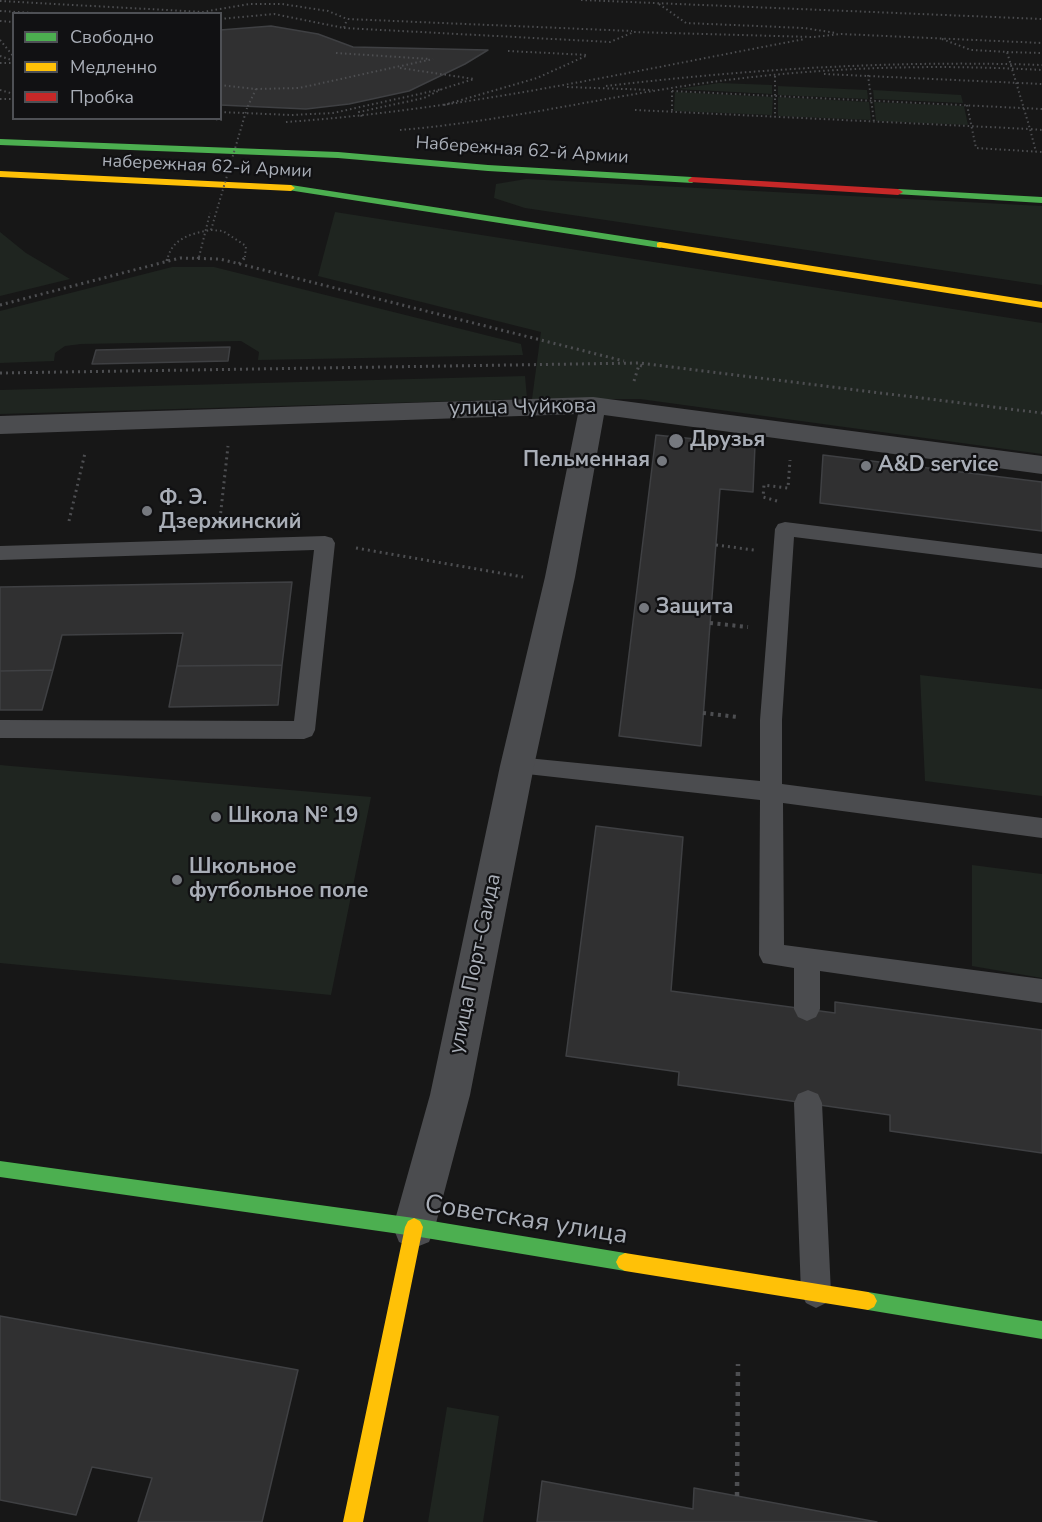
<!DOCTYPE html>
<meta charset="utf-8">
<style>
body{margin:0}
#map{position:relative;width:1042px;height:1522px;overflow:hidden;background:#171717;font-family:"Nunito Sans",sans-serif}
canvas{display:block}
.legend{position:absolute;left:12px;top:12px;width:210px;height:108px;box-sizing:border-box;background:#111113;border:2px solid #4e5055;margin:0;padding:8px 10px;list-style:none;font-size:18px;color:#a9aeb7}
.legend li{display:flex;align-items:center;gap:12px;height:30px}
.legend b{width:30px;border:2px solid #4e5055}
</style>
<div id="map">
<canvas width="1042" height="1522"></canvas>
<ul class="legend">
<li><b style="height:8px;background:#4caf50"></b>Свободно</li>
<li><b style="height:8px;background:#ffc107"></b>Медленно</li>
<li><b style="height:8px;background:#c62828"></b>Пробка</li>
</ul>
</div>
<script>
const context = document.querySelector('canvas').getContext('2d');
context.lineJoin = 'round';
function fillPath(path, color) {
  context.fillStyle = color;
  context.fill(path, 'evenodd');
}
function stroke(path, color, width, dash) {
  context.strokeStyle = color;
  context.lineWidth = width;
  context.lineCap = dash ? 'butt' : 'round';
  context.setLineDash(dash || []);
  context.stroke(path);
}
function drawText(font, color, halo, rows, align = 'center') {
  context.font = font + ' "Nunito Sans",sans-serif';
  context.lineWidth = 4.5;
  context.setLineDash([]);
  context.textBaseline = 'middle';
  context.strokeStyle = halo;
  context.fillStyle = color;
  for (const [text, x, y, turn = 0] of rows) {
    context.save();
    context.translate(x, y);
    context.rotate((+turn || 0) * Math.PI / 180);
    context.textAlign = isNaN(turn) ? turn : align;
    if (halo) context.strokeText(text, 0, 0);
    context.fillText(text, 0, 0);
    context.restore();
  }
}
fillPath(new Path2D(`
 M719,83L772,85V94L677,89Z
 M778,86L867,90L868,99L778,95Z
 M873,90L961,95L963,103L874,99Z
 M675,92L773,97L772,115L674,111Z
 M778,97L869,102L871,120L778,116Z
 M874,102L964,106L968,125L876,121Z
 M526,179L1042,206V285L525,208L494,198L496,184Z
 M335,212L1042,323V454L640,399H532L541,332L318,276Z
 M0,232L26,253L70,279L0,296Z
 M172,267H214L521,344L523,355L258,360L259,352L241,341L81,344L65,346L55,353L54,361L0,363V311Z
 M525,376L527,399L0,414V390Z
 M920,675L1042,689V796L925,781Z
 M0,765L371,797L331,995L0,963Z
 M972,865L1042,874V978L972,966Z
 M447,1407L499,1416L483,1522H428Z`), '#1f2520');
const building = new Path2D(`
 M271,26L318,34L353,47L488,50L465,64L409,91L349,104L306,109L220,105V30Z
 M230,347L228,361L92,364L96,350Z
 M656,435L755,445L753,492L720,489L701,746L619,736Z
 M823,455L1042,482V531L820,503Z
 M292,582L282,665L177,666L183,633L62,635L53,670L0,671V587Z
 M282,665L278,705L169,707L177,666Z
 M53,670L42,710H0V671Z
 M596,826L683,837L671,991L835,1013V1002L1042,1030V1153L890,1131V1115L678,1085L679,1072L566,1056Z
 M0,1316L298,1370L262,1522H138L152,1478L92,1467L76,1515L0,1500Z
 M542,1481L693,1509L694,1488L877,1522H537Z`);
fillPath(building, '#303031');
stroke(building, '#3f4043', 1.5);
stroke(new Path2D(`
 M581,0L1042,19
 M0,1L203,12L249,4H282L328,11L347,19L632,31
 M659,4L686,23L804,28L836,33
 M0,11L51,14
 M220,19L274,14L344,28L347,19
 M0,21L14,22
 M344,28L610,42L634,32L814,37L841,34L1042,43
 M942,39L971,50L1007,52L1030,129L1042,130
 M0,40L14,57
 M508,51L588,55
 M1007,52L1042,53
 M336,53L430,59
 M0,56L14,61
 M0,63H14
 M400,68L474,79L442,89
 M824,74L1042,84
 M868,75L874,122
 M775,76V117
 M220,85L256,89L247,108
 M606,86C751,69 896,60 1042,65
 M567,87L653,90
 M256,89L299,88L433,59
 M0,90L14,94
 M672,91L1042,109
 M672,91V112
 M0,99H14
 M444,105L537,78L588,55
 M967,105L976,148L1042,152
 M635,110L1030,129L1036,152
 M220,112L291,115L333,113L442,89L424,98L359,112L362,117
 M207,118L222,120
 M286,122C461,110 633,71 805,39
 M400,130C508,121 612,95 719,81C827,67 934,64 1042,70
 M211,230L223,231L246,246L245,257
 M199,257L210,213`), '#4d4e51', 2, [1.5, 3]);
stroke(new Path2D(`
 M198,259L199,256
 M239,264L246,256
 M0,305L180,258L220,259L624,361
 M0,373L639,363L1042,413
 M634,381L639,365L642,366
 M777,501L763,497L764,485L788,488L790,460
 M220,519L228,446
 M69,521L85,453
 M716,545L754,550
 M356,548L523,577`), '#4d4e51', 3, [2, 4]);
stroke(new Path2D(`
 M710,623L748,627
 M703,713L738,717`), '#4d4e51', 4, [3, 4.5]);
stroke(new Path2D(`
 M737,1496L738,1364`), '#4d4e51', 4.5, [4, 6]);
fillPath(new Path2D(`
 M785,522L1042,554V568L794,537L782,720V784L1042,818V838L783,803L784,945L1042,979V1003L820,971V1009L816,1017L807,1021L798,1017L794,1009V968L763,963L759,955L760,800L509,772L506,766L509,760L517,757L760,781V720L775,529L778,524Z
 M325,536L332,538L335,543L315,730L312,736L304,739L0,738V720L294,721L314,550L0,560V546Z
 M808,1090L818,1094L822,1103L831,1293L826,1303L816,1308L806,1303L801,1293L794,1103L798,1094Z`), '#4b4c4f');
fillPath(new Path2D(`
 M593,397L1042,456V474L604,415L575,577L534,766L470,1095L435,1227L429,1242L414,1248L399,1242L393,1227L430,1095L500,766L545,577L578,414L0,434V416Z`), '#4b4c4f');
fillPath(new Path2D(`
 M0,139L338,152L488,165L692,177L696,180L692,183L488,171L338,158L0,145Z
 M291,185L660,242L665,245L660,248L288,190L287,188Z
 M898,189L1042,197V203L895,194L893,192Z
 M0,1161L414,1218L625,1253L631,1256L634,1262L631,1268L625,1271L414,1236L0,1177Z
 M868,1292L1042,1321V1339L868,1310L862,1307L859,1301L862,1295Z`), '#4caf50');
fillPath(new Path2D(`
 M0,171L291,185L295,188L291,191L0,177Z
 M660,242L1042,302V308L657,247V243Z
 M414,1218L420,1221L423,1227L363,1522H343L405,1227L408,1221Z
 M625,1253L868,1292L874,1295L877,1301L874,1307L868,1310L625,1271L619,1268L616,1262L619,1256Z`), '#ffc107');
fillPath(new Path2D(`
 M692,177L898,189L903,192L898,195L689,182L688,180Z`), '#c62828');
stroke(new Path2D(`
 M168,257C173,238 193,233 211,230L247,108`), '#4d4e51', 2, [1.5, 3]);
stroke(new Path2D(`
 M167,261L168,256`), '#4d4e51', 3, [2, 4]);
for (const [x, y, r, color] of [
 [676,441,8,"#76797f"],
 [662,461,6,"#76797f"],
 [866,466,6,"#76797f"],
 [147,511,6,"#76797f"],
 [644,608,6,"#76797f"],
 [216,817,6,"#76797f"],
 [177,880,6,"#76797f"]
]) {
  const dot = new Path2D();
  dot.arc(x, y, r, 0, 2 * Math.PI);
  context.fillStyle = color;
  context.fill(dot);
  stroke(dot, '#111113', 2);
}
drawText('18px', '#a9aeb7', '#111113', [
 ["Набережная 62-й Армии",522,151,4],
 ["набережная 62-й Армии",207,167,3]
]);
drawText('21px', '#a9aeb7', '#111113', [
 ["улица Чуйкова",523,408,-1],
 ["улица Порт-Саида",476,964,-78]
]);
drawText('bold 21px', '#a9aeb7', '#111113', [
 ["Друзья",690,441],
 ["Пельменная",650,461,"right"],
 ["A&D service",878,466],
 ["Ф. Э.",159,499],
 ["Дзержинский",159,523],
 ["Защита",656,608],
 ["Школа № 19",228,817],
 ["Школьное",189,868],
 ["футбольное поле",189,892]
], 'left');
drawText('26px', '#a9aeb7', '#111113', [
 ["Советская улица",526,1221,9]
]);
</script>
